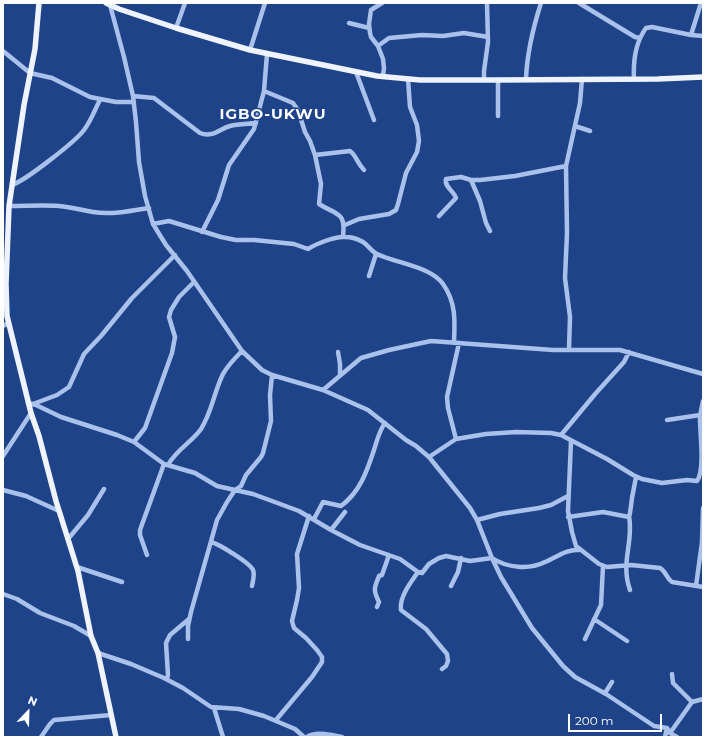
<!DOCTYPE html>
<style>
body{margin:0}
#map{position:relative;width:706px;height:740px;overflow:hidden;background:#1e4389;font-family:Montserrat,sans-serif}
canvas{display:block}
.frame{position:absolute;inset:0;border:4px solid #fff;pointer-events:none}
.north{position:absolute;left:8px;top:692px;width:40px;height:40px;-webkit-text-stroke:3px #1e4389;paint-order:stroke;rotate:23deg;font-size:11px;font-weight:700;line-height:16px;text-align:center;color:#fff}
.north::after{content:'';display:block;margin:auto;width:14px;height:18px;background:#fff;clip-path:polygon(50% 0,100% 100%,50% 72%,0 100%)}
.scale{position:absolute;left:568px;top:714px;width:94px;height:18px;box-sizing:border-box;border:2px solid #fff;border-top:0;padding-left:5px;font-size:12px;line-height:14px;white-space:nowrap;color:#fff;-webkit-text-stroke:3px #1e4389;paint-order:stroke}
</style>
<div id="map">
<canvas width="706" height="740"></canvas>
<div class="frame"></div>
<div class="north">N</div>
<div class="scale">200 m</div>
</div>
<script>
const context = document.querySelector('canvas').getContext('2d');
context.lineJoin = 'round';
function stroke(path, color, width, dash) {
  context.strokeStyle = color;
  context.lineWidth = width;
  context.lineCap = dash ? 'butt' : 'round';
  context.setLineDash(dash || []);
  context.stroke(path);
}
function drawText(font, color, halo, rows, align = 'center') {
  context.font = font + ' Montserrat,sans-serif';
  context.lineWidth = 3;
  context.setLineDash([]);
  context.textBaseline = 'middle';
  context.strokeStyle = halo;
  context.fillStyle = color;
  for (const [text, x, y, turn = 0] of rows) {
    context.save();
    context.translate(x, y);
    context.rotate((+turn || 0) * Math.PI / 180);
    context.textAlign = isNaN(turn) ? turn : align;
    if (halo) context.strokeText(text, 0, 0);
    context.fillText(text, 0, 0);
    context.restore();
  }
}
stroke(new Path2D(`
 M382,3L371,10L369,24L370,33L371,37L378,46L383,59L384,68L383,76
 M579,3L635,37L640,38
 M110,5L124,57L133,96L136,122L139,162L145,196L153,224L166,245L187,271L242,351L262,370L272,375L323,390L368,410L406,440L416,446L429,457L470,508L477,520L492,558L501,577L532,628L563,666L575,677L606,694L654,726L667,728L670,733L677,737
 M349,23L369,28
 M176,28L185,3
 M691,35L703,36
 M378,46L389,38L422,35L443,36L464,33L488,37
 M250,50L265,3
 M3,51L30,73L52,78L90,97L116,102H134
 M356,72L374,120
 M484,79V71L488,42L487,3
 M526,79C527,52 533,28 541,3
 M634,79C633,60 635,43 646,28L652,27L691,35L701,3
 M264,91L293,103L298,110L305,132L310,141L315,155L321,184L319,204C336,215 346,211 343,236
 M133,96L154,98L200,133C213,138 219,129 230,126C239,124 248,124 256,123
 M498,116V80
 M575,126L590,131
 M315,155L350,151C356,155 357,163 364,170
 M566,166L567,233L565,278L570,317L569,349
 M471,180L480,201L486,223L490,231
 M12,185C26,180 75,142 84,130C91,121 95,109 100,100
 M9,206C26,206 43,205 59,206C71,207 81,210 93,212C111,215 131,211 149,208
 M439,216L456,198C454,191 444,187 446,179L461,177L471,180H480L515,176L566,166L580,103L582,79
 M153,224L169,221L221,237L236,240H254L294,244L308,249C316,244 335,236 345,237C350,237 358,239 363,242C368,245 371,251 377,254C395,263 430,266 443,284C456,302 455,321 454,342
 M345,225L359,219L389,214L396,210L398,204L406,173L417,152L419,141L417,125L410,107L408,79
 M202,232L218,200L229,165L254,129L264,91L267,54
 M369,276L376,254
 M3,326L8,323
 M338,352L340,364V375
 M323,390L361,358L389,350L431,341L553,350H620L703,374
 M28,403L36,405L61,417L117,435L134,442L164,464L195,473L217,486L253,494L299,511L331,530L360,545L400,559L418,572
 M33,404L57,395L69,387L84,354L101,336L132,298L175,255
 M667,420L700,415
 M561,435L596,393L624,362L629,352
 M456,439L448,408L447,397L459,343
 M571,441L568,511L572,532L576,546L599,564L607,567L631,565L660,568C666,571 666,578 672,582L703,587
 M134,442L145,428L172,353L175,337L169,317L171,310L179,297L194,282
 M3,456L31,413
 M429,457L456,439L486,434L516,432L551,433L561,435L607,459L633,475L642,479L662,483L687,480L697,481C705,470 700,434 700,419C700,413 702,407 703,401
 M168,465C176,450 192,442 201,429C212,412 214,392 223,374C228,365 235,358 242,351
 M3,490L26,496L59,511
 M629,516C634,542 620,562 630,590
 M568,517L603,512L629,517L630,513L632,498L636,477
 M314,519L323,502L341,506C360,492 367,471 374,450C377,441 379,431 385,423
 M477,520L500,514L539,508L551,505L568,496
 M331,530L345,512
 M68,539L88,515L104,489
 M211,542C219,544 250,563 253,570C255,575 253,580 252,586
 M147,555L140,535V530L164,464
 M77,567L122,582
 M451,586L458,572L461,558
 M696,586L702,542L703,508
 M3,594L17,599L40,613L74,626L91,636
 M377,607L379,602C373,590 374,588 379,576L382,575L389,555
 M594,619L627,641
 M188,639V626L191,612L217,520L227,502L235,490L241,486L246,475L261,457L263,453L271,421L270,395L272,375
 M585,639L601,605L603,566
 M98,653L131,664L164,678L183,688L211,707L239,709L264,716L295,729L304,737
 M442,669L446,666L448,661L447,654L426,629L401,610C399,597 411,582 418,572L422,573L429,564L439,558L446,556L470,561L492,558C507,568 529,570 545,562C557,557 566,549 579,550
 M672,674L673,683L692,702
 M167,679L168,675L166,643L170,635L189,619
 M605,693L612,682
 M214,708L223,737
 M276,720L312,677L322,662V657L317,650L306,638L294,628L292,621L297,600L299,588L297,554L309,516
 M670,733L692,702L703,699
 M41,737L50,724L54,720L111,715
 M307,737C315,731 333,735 342,737
 M665,737L667,728`), '#a9c1eb', 4.5);
stroke(new Path2D(`
 M39,3L35,49L24,105L9,206L6,284L7,316L31,413L39,436L56,501L78,571L91,636L98,653L116,737
 M106,3L119,9L176,28L250,50L377,76L420,80H498L658,79L703,77`), '#eef3fe', 5.5);
context.letterSpacing = '1px';
drawText('bold 15px', '#fff', '#1e4389', [
 ["IGBO-UKWU",273,115]
]);
context.letterSpacing = '0px';
</script>
